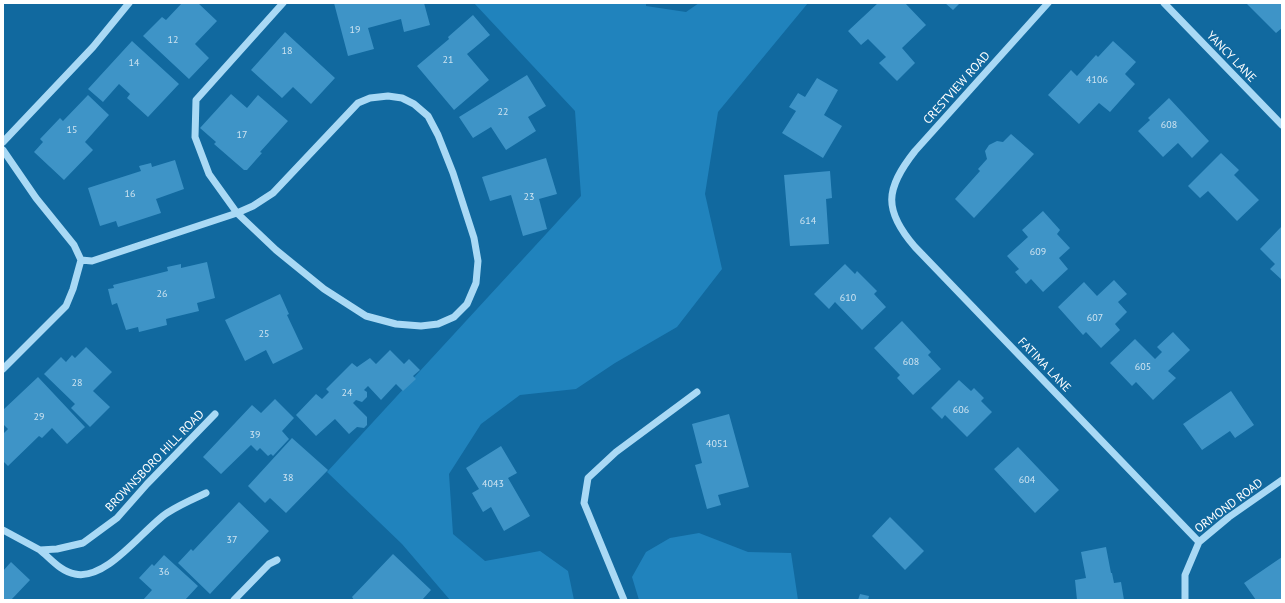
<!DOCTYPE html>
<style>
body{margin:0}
#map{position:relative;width:1285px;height:603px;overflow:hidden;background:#11699f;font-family:"PT Sans",sans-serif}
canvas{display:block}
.frame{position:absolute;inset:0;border:4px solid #fff;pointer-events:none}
</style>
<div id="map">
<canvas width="1285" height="603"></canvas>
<div class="frame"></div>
</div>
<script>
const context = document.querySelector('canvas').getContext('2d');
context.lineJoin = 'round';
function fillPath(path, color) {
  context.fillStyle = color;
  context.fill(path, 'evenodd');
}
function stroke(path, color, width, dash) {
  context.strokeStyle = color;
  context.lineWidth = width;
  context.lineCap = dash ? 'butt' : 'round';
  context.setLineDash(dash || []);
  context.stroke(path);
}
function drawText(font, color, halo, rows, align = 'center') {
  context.font = font + ' "PT Sans",sans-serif';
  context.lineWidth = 3.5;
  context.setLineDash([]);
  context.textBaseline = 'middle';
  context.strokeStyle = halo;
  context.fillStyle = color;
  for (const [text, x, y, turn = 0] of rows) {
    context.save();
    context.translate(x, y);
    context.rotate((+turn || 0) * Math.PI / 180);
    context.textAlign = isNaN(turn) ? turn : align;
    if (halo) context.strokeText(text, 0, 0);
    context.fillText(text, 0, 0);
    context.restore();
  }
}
fillPath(new Path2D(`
 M474,3H646V6L686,12L699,3H808L718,112L705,194L722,269L677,327L615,363L576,389L520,395L481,424L449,474L453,534L485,561L540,551L568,571L574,600H450L402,544L327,472L581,196L575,111Z
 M699,533L748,552L791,553L798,600H639L632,577L646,552L670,538Z`), '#2083bd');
fillPath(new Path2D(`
 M182,3H198L217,21L195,44L209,58L189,79L143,36L162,17L166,20Z
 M334,3H424L430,25L404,32L401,19L368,28L374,49L348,56Z
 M878,3H905L926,25L902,48L915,63L897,81L879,63L886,57L868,39L861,45L848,31Z
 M945,3H960L953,10Z
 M1246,3H1282V28L1276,33Z
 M473,15L490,35L467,54L489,80L454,110L417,66L449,39L448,37Z
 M285,32L335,78L311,104L293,87L282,98L251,70Z
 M132,41L179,84L148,117L127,98L130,94L119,84L103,102L88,89Z
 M1113,41L1136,62L1125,74L1135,84L1110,112L1099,103L1079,124L1048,95L1071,70L1077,76L1096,55L1098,57Z
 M527,75L546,106L528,117L536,131L506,150L491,127L473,138L459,117Z
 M817,78L838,90L824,115L842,126L823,158L782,133L796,111L789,107L798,93L805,97Z
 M231,94L247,108L258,95L288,121L260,152L262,153L247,170H244L214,144L216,142L200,128Z
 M88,95L109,115L85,142L93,150L64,180L34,152L43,142L40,139L60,118L63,121Z
 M1169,98L1209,141L1192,158L1178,143L1163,157L1138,131L1150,120L1148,118Z
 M1011,134L1034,154L974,218L955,199L980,171L978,169L987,159L985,151L989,145L997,141L1003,142Z
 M1221,153L1239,170L1234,175L1259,200L1237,221L1208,191L1200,198L1188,186Z
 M546,158L557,194L539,199L547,229L523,236L511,195L490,201L482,177Z
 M175,160L184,189L156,199L161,213L118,227L116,221L100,226L88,188L141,171L139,166L151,163L152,167Z
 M830,171L832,198L826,199L829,244L790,246L784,175Z
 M1043,211L1060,230L1057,234L1070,248L1059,258L1068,269L1043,292L1031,279L1026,284L1015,272L1019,269L1007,256L1028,237L1022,230Z
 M1282,226V280L1270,269L1275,264L1260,249Z
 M207,262L215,298L197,303L199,311L166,319L167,325L139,332L138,327L126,330L117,303L112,305L108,289L114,288L113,285L168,271L167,267L181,264V268Z
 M845,264L855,274L857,271L877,291L874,294L886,307L862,330L835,302L829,309L814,294Z
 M1114,280L1127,294L1118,302L1127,312L1115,324L1120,330L1101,348L1086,332L1083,335L1058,307L1084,282L1097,296Z
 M280,294L289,314L287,315L303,349L273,364L266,350L245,361L225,320Z
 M902,321L931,352L928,355L941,369L913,395L897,378L900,375L874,348Z
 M1173,332L1190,350L1168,371L1176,378L1153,400L1136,382L1132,386L1110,363L1135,339L1155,359L1162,352L1157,347Z
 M86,347L112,372L93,391L110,407L90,427L71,408L75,404L44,374L61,357L66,362L72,355L75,358Z
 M390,350L404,364L409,359L420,370L413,376L416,379L403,391L396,384L381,400L368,386L364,390L367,392V397L362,402L356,400L353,403L367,417V425L364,428L357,427L349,434L335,419L316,436L296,415L316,394L322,399L329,392L326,389L352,363L357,367L370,358L376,364Z
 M38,377L85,427L67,444L52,428L42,438L39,436L8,466L3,461V434L8,429L3,424V410Z
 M959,380L971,391L974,388L984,398L981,401L992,412L967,437L945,415L942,419L931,408Z
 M1231,391L1254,425L1235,438L1230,431L1202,450L1183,424Z
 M275,399L294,418L282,431L289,439L273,456L271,454L268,456L260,448L257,451L251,445L221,474L203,457L252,405L261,413Z
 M729,414L749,487L718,495L721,505L707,509L695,465L702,463L692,424Z
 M292,438L328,470L286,513L270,498L265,503L248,486Z
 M501,446L517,473L508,478L530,516L504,531L491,507L483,512L472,493L479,489L466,468Z
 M1018,447L1059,490L1035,513L994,469Z
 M239,502L269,531L210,594L178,563L191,549L193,551Z
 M890,517L924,551L905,570L872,536Z
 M1106,547L1111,573H1112L1114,583L1121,582L1124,600H1077L1075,580L1086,578L1081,552Z
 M393,554L431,590L422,600H354L352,597Z
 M164,555L198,586L185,600H143L152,590L139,578L152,564L154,566Z
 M1282,557V600H1256L1244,583Z
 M11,562L30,580L11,600H3V571Z
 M860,594L869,596L868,600H858Z`), '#3e94c7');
stroke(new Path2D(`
 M1048,3L915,151C885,189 883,210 915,247L1199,542
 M1164,3L1282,125
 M3,142L93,47L129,3
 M3,150L36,198L74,245L81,260L73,289L66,306L3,369
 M81,260L92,261L237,213L253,206L273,193L358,103L370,98L388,96L402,98L414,104L428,116L438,135L453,173L474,238L478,261L476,283L467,304L454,317L438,324L421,326L396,324L366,316L324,289L276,250L237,213L209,174L195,137L196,100L283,3
 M3,530L40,550L57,549L83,543L117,518L147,484L215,414
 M40,550C50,558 61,572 75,574C107,581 143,529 167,513C179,505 193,499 206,493
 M234,600L269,564L277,560
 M624,600L584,503L588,478L616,452L697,392
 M1185,600V575L1199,542L1229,517L1282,480`), '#a9d9f5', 7);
drawText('10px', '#cfe4f1', null, [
 ["19",355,30],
 ["12",173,40],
 ["18",287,51],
 ["21",448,60],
 ["14",134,63],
 ["4106",1097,80],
 ["22",503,112],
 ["608",1169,125],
 ["15",72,130],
 ["17",242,135],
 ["16",130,194],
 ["23",529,197],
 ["614",808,221],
 ["609",1038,252],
 ["26",162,294],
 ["610",848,298],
 ["607",1095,318],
 ["25",264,334],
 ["608",911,362],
 ["605",1143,367],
 ["28",77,383],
 ["24",347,393],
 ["606",961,410],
 ["29",39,417],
 ["39",255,435],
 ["4051",717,444],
 ["38",288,478],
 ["604",1027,480],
 ["4043",493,484],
 ["37",232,540],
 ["36",164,572]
]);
drawText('12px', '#fff', '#11699f', [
 ["YANCY LANE",1231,57,46],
 ["CRESTVIEW ROAD",957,88,-48],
 ["FATIMA LANE",1044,365,46],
 ["BROWNSBORO HILL ROAD",155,461,-46],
 ["ORMOND ROAD",1229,506,-37]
]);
</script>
